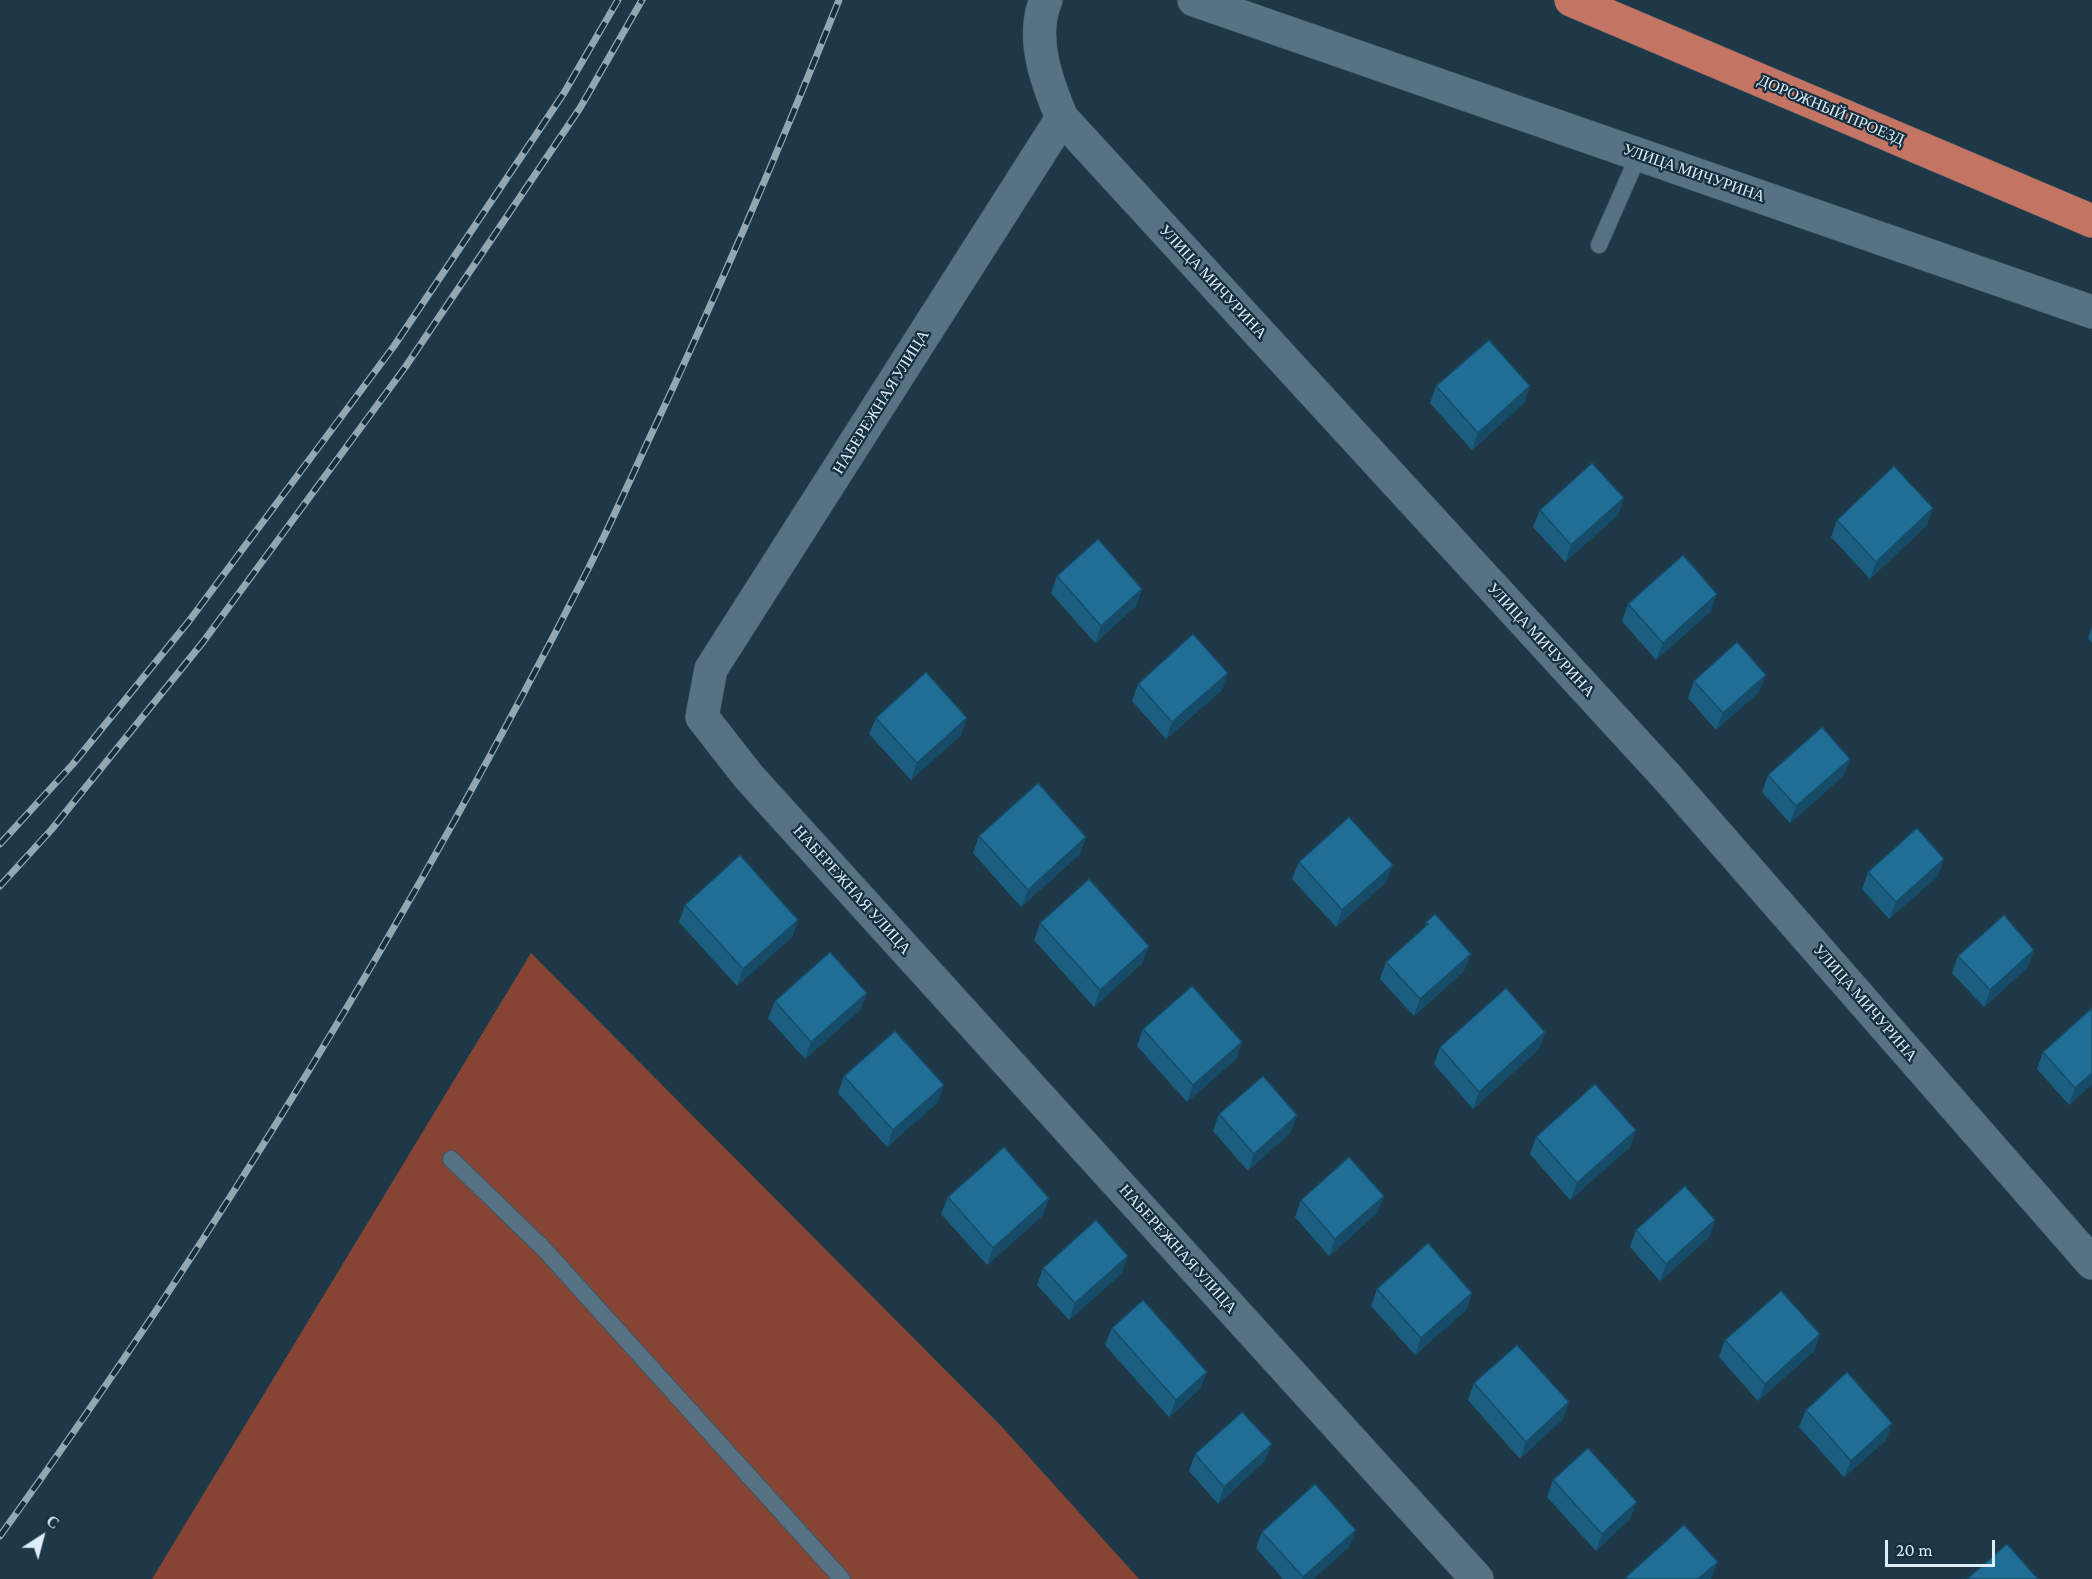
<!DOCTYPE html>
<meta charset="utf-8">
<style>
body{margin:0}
#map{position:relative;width:2092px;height:1579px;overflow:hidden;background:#1e3848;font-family:"Crimson Pro",serif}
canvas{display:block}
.north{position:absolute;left:12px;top:1507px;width:60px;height:60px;-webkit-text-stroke:4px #142e3d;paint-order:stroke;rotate:36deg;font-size:16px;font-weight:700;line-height:24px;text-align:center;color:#dcecf6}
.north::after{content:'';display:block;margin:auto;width:21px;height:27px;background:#dcecf6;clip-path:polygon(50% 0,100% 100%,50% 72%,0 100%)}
.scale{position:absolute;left:1885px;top:1540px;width:110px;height:27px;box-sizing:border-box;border:3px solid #dcecf6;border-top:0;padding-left:8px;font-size:18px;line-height:21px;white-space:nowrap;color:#dcecf6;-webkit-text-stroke:4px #142e3d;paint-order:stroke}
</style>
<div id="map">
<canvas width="2092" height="1579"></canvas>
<div class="north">С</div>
<div class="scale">20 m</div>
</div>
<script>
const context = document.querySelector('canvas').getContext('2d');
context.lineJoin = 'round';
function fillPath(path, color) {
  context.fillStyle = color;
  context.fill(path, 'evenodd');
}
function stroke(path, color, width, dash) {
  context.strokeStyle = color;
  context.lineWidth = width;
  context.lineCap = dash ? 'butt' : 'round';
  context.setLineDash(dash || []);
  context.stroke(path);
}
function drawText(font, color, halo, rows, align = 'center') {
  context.font = font + ' "Crimson Pro",serif';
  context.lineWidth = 4.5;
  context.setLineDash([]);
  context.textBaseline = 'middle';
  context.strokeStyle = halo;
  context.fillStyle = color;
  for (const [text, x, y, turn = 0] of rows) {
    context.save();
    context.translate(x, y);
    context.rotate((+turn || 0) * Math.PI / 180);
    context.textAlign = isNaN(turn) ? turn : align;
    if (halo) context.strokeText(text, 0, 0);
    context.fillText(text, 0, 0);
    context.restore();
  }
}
fillPath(new Path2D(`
 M531,953L1002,1427L1139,1579H152Z`), '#864534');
const service = new Path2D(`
 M1599,245L1639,154
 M451,1159L544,1249L842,1579`);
const minor = new Path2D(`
 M1046,0C1030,37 1047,83 1062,118L1667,777L2092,1263
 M1194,0L2092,312
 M1062,118L711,669L702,717L749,777L1477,1579`);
const trunk = new Path2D(`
 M1571,0L2092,221`);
stroke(service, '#3d5462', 18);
stroke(minor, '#3d5462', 34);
stroke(trunk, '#3d5462', 34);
stroke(service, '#567283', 16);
stroke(minor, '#567283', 33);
stroke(trunk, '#c47462', 33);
const rail = new Path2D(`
 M0,844L73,764L189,621L394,346L564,93L618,0
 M0,886L52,829L203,642L406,366L580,108L642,0
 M0,1536C220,1231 416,908 586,573C609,528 629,482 650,437C718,293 780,148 839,0`);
stroke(rail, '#93a7b3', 7);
stroke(rail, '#142e3d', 4.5, [14]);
fillPath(new Path2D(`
 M1436,386H1530L1524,403L1472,450L1430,403Z
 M1624,498L1618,515L1565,562L1533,527L1540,510Z
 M1837,520L1927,525L1870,579L1831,537Z
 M1057,576L1142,589L1136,606L1095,643L1051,593Z
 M1628,604L1711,611L1656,660L1622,621Z
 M2092,627V643L2088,638Z
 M1694,681L1759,692L1716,730L1688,698Z
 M1138,684L1222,690L1166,739L1132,701Z
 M876,718L961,735L911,780L869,734Z
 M1850,759L1843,776L1790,823L1762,792L1768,775Z
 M979,836L1080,854L1021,907L973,853Z
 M1299,862L1386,882L1336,927L1292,879Z
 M1868,872L1938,876L1889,919L1862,889Z
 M685,905L798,920L792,937L737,986L679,922Z
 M1426,922L1464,971L1414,1016L1380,979L1386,962L1424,928Z
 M1040,923L1149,946L1142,963L1094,1007L1034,940Z
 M1958,956L2028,967L1984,1007L1952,973Z
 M867,993L860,1010L805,1059L768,1018L775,1001Z
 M2092,1008V1084L2069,1105L2037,1069L2043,1052Z
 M1143,1029L1242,1042L1236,1059L1187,1102L1137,1046Z
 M1545,1032L1539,1049L1473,1109L1434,1064L1440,1047Z
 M844,1076L938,1102L887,1147L838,1093Z
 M1219,1114L1291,1132L1248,1171L1213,1131Z
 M1536,1137L1630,1147L1570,1200L1530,1154Z
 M1384,1196L1377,1213L1329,1256L1295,1217L1301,1200Z
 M948,1197L1043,1215L987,1265L941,1214Z
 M1715,1220L1709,1237L1660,1281L1630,1247L1636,1230Z
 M1043,1268L1122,1273L1069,1320L1037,1285Z
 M1377,1289L1472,1293L1466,1310L1415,1355L1371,1306Z
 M1112,1328L1200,1389L1169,1417L1105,1345Z
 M1820,1334L1814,1351L1758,1401L1719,1357L1725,1340Z
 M1474,1383L1563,1419L1520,1459L1468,1400Z
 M1806,1410L1892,1423L1886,1440L1844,1477L1799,1427Z
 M1195,1454L1265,1461L1218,1504L1189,1471Z
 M1553,1480L1630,1519L1596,1551L1547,1497Z
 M1262,1532L1349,1547L1313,1579H1283L1256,1548Z`), '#1c5e80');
fillPath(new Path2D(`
 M1530,386L1524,403L1472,450L1478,433Z
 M1624,498L1618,515L1565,562L1571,545Z
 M1933,508L1927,525L1870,579L1876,562Z
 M1142,589L1136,606L1095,643L1101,626Z
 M1717,594L1711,611L1656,660L1663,643Z
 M1228,673L1222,690L1166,739L1172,722Z
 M1766,675L1759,692L1716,730L1723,713Z
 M967,718L961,735L911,780L917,763Z
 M1850,759L1843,776L1790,823L1796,806Z
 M1086,837L1080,854L1021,907L1028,890Z
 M1944,859L1938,876L1889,919L1896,902Z
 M1393,865L1386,882L1336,927L1342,910Z
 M798,920L792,937L737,986L743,969Z
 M1149,946L1142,963L1094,1007L1100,990Z
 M2034,950L2028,967L1984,1007L1990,990Z
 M1471,954L1464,971L1414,1016L1420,999Z
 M867,993L860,1010L805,1059L811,1042Z
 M1545,1032L1539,1049L1473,1109L1479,1092Z
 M1242,1042L1236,1059L1187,1102L1193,1085Z
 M2092,1073V1084L2069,1105L2075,1088Z
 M944,1085L938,1102L887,1147L893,1130Z
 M1297,1115L1291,1132L1248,1171L1254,1154Z
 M1636,1130L1630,1147L1570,1200L1577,1183Z
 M1384,1196L1377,1213L1329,1256L1335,1239Z
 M1049,1198L1043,1215L987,1265L993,1248Z
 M1715,1220L1709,1237L1660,1281L1666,1264Z
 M1128,1256L1122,1273L1069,1320L1075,1303Z
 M1472,1293L1466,1310L1415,1355L1421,1338Z
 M1820,1334L1814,1351L1758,1401L1765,1384Z
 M1207,1372L1200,1389L1169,1417L1176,1400Z
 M1569,1402L1563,1419L1520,1459L1526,1442Z
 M1892,1423L1886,1440L1844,1477L1851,1461Z
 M1272,1444L1265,1461L1218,1504L1224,1487Z
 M1637,1502L1630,1519L1596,1551L1602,1534Z
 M1356,1530L1349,1547L1313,1579H1302L1303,1577Z
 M1718,1562L1711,1579H1698Z`), '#164c68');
const building = new Path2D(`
 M1489,340L1530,386L1478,433L1436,386Z
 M1592,463L1624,498L1571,545L1540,510Z
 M1894,466L1933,508L1876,562L1837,520Z
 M1098,539L1142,589L1101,626L1057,576Z
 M1683,555L1717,594L1663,643L1628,604Z
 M1193,634L1228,673L1172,722L1138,684Z
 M1737,642L1766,675L1723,713L1694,681Z
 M926,672L967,718L917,763L876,718Z
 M1822,727L1850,759L1796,806L1768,775Z
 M1038,783L1086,837L1028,890L979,836Z
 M1349,817L1393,865L1342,910L1299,862Z
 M1917,828L1944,859L1896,902L1868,872Z
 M740,855L798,920L743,969L685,905Z
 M1089,879L1149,946L1100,990L1040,923Z
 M1435,914L1471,954L1420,999L1386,962L1428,924L1426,922Z
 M2004,915L2034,950L1990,990L1958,956Z
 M830,952L867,993L811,1042L775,1001Z
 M1192,986L1242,1042L1193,1085L1143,1029Z
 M1506,988L1545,1032L1479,1092L1440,1047Z
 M2092,1008V1073L2075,1088L2043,1052Z
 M895,1031L944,1085L893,1130L844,1076Z
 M1263,1076L1297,1115L1254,1154L1219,1114Z
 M1595,1084L1636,1130L1577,1183L1536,1137Z
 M1004,1147L1049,1198L993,1248L948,1197Z
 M1349,1157L1384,1196L1335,1239L1301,1200Z
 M1685,1186L1715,1220L1666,1264L1636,1230Z
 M1096,1220L1128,1256L1075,1303L1043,1268Z
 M1428,1243L1472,1293L1421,1338L1377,1289Z
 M1781,1291L1820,1334L1765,1384L1725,1340Z
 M1143,1300L1207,1372L1176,1400L1112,1328Z
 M1517,1345L1569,1402L1526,1442L1474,1383Z
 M1847,1372L1892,1423L1851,1461L1806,1410Z
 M1242,1412L1272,1444L1224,1487L1195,1454Z
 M1588,1448L1637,1502L1602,1534L1553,1480Z
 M1315,1484L1356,1530L1303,1577L1262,1532Z
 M1684,1525L1718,1562L1698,1579H1628L1626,1577Z
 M2007,1544L2038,1579H1967Z`);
fillPath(building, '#206d95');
stroke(building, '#164c68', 1.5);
drawText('16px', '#dcecf6', '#142e3d', [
 ["ДОРОЖНЫЙ ПРОЕЗД",1831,110,23],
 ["УЛИЦА МИЧУРИНА",1694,173,19],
 ["УЛИЦА МИЧУРИНА",1213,282,47],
 ["НАБЕРЕЖНАЯ УЛИЦА",881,402,-58],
 ["УЛИЦА МИЧУРИНА",1541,640,47],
 ["НАБЕРЕЖНАЯ УЛИЦА",852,890,48],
 ["УЛИЦА МИЧУРИНА",1865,1003,49],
 ["НАБЕРЕЖНАЯ УЛИЦА",1178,1249,48]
]);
</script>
